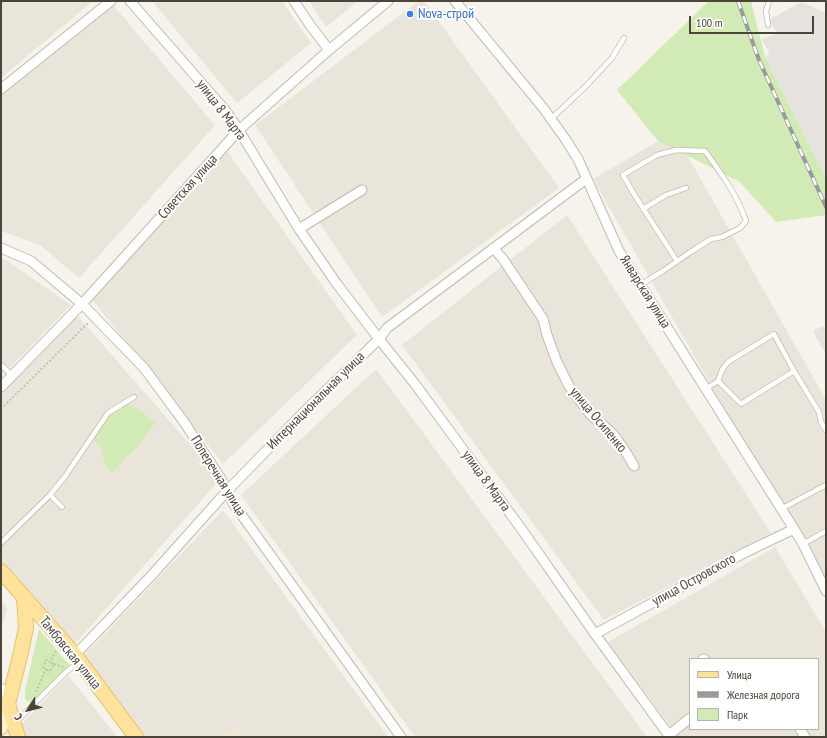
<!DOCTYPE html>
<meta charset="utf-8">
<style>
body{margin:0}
#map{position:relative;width:827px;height:738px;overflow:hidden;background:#f6f3ec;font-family:"PT Sans Narrow",sans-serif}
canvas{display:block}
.frame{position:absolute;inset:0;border:2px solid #4b4439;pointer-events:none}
.legend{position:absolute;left:689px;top:658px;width:130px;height:72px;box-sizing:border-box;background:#fff;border:1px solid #b7b4b0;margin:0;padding:5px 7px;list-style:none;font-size:12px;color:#4b4439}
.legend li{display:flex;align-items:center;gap:8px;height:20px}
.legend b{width:20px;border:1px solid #b7b4b0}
.north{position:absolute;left:8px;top:690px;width:40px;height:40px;-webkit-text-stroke:3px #fff;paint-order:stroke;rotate:234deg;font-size:11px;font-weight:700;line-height:16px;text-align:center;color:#4b4439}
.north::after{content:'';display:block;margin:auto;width:14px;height:18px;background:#4b4439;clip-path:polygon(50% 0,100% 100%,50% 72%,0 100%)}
.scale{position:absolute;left:689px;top:16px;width:125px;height:18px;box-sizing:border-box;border:2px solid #4b4439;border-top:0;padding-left:5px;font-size:12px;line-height:14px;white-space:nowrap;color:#4b4439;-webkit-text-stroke:3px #fff;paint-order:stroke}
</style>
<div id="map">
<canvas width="827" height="738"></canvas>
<div class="frame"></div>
<ul class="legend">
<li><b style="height:5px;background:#ffe39c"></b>Улица</li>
<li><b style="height:5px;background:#9a9a9a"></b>Железная дорога</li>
<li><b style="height:11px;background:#d2eab5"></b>Парк</li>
</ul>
<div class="north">С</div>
<div class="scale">100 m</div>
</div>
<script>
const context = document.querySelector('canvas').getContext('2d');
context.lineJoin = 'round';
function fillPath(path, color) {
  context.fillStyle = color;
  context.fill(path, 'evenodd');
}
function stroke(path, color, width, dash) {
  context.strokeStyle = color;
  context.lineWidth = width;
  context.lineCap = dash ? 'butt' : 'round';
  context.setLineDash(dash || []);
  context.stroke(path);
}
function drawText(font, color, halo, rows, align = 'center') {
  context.font = font + ' "PT Sans Narrow",sans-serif';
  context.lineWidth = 4;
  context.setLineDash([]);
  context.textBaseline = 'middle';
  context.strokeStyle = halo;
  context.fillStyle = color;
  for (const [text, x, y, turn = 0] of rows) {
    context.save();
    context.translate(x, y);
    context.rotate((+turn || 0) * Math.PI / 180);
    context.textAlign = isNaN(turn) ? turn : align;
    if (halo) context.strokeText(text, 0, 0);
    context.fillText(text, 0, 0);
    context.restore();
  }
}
fillPath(new Path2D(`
 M3,1H93L1,78V3Z
 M152,1H282L311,43L237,103Z
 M309,1H358L326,27Z
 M419,1H424L559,188L382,317L255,125Z
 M113,5L215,125L79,278L40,245L1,231V96Z
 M674,132L826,400V586L593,179Z
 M227,151L357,335L223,464L91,298Z
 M567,215L771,533L604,620L402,345Z
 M1,258L6,260L71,305L1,377Z
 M76,314L220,479L75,644L1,561V393Z
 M376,369L647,737H415L241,495Z
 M223,510L388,737H145L82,658Z
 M775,547L826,632V737H678L608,642ZM690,659H818V729H690Z
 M1,601L7,608L1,632Z
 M68,675L117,737H25L21,725Z`), '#eae5da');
fillPath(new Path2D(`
 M801,2L826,13V178L765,57L770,54L762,40L777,33L769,20Z
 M823,326L826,332V355L813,331Z`), '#e6e2dd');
fillPath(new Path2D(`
 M237,726L244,737H225L223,735Z`), '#efe8d6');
fillPath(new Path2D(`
 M709,1H751L765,57L826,178V215L776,222L740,182L658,141L617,90Z
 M126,402L141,411L155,423L143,440L112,473L104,464C103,450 102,448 92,437L108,413Z
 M39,629L70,666L31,703L25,699V690Z`), '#d2eab5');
const lane = new Path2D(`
 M768,25L766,12L769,1
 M551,119L586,86L612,58L624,38
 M643,209L666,195L686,188
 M640,285L663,271L689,253L711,239L722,237L740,228L746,221C737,195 721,173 705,151L676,150L657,155L623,175L634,194L677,261
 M1,365L12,375
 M718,381L722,370L728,362L774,334L794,371
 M706,389L718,381L741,404L794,371L819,412L821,422L826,430
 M50,495L66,475L108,413L134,397
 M781,509L826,485
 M1,543L50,495L62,507
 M803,544L826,531
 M16,722L64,674L78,662`);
const street = new Path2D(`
 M130,1L225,110L239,130L243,137L299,229L337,284L379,339L415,384L520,527L595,634L670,737
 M294,1L310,25L329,50
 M455,1L544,109L566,140L578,159L619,251L794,529L803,544L826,591
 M1,89L111,1
 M299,229L362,190
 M1,248L31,261L82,304L144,368L184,422L221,479L233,503L401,737
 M493,248L503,259L543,319L547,335L557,362L569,386L589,413L613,434L624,449L634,466
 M1,387L82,304L239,130L329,50L388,1
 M595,634L744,553L794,529
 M75,655L151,576L227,491L302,414L379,339L387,328L586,179
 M703,659H704
 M1,688L8,704
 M800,729L805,737
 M669,735L690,718`);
const secondary = new Path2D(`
 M1,728L8,704`);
const primary = new Path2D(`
 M1,571L75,655L136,737
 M18,737L8,704L21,652L26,628L24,597`);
stroke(lane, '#c2bbae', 6);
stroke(street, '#c2bbae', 11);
stroke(secondary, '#d6c79b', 15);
stroke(primary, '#e6c16a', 16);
stroke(new Path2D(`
 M1,409L88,323
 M54,664L63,667
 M47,670L50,671L54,664L50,662
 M36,692L46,669L43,668L46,660L50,662L56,651`), '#c4b79f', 1.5, [2, 2]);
stroke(lane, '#fff', 4.5);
stroke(street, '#fff', 9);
stroke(secondary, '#fff3cd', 13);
stroke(primary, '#ffe39c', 14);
const rail = new Path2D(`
 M738,1L759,60L826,207`);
stroke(rail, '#9a9a9a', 4);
stroke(rail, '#fff', 2.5, [8]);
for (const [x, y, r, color] of [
 [410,14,4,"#3f7fe0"]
]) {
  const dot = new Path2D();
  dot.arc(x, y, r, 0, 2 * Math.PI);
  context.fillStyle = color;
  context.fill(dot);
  stroke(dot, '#fff', 1.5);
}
drawText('14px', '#366cbe', '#fff', [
 ["Nova-строй",418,14]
], 'left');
drawText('14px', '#4b4439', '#fff', [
 ["улица 8 Марта",221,110,53],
 ["Советская улица",188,187,-48],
 ["Январская улица",645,292,58],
 ["Интернациональная улица",316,401,-45],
 ["улица Осипенко",598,420,50],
 ["Поперечная улица",218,476,58],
 ["улица 8 Марта",486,481,54],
 ["улица Островского",694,580,-29],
 ["Тамбовская улица",70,653,51]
]);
</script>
